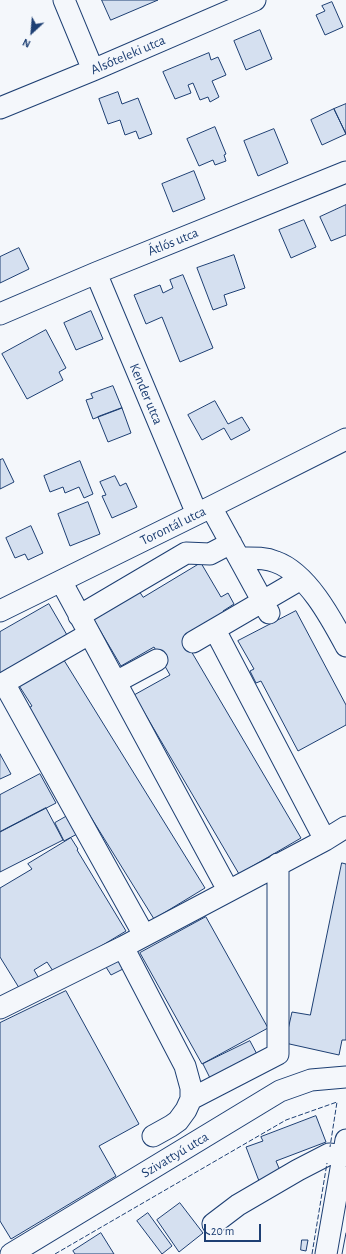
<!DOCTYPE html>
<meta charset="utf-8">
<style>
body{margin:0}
#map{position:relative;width:346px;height:1254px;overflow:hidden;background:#f4f7fb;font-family:"Alegreya Sans",sans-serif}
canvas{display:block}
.north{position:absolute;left:12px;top:12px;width:40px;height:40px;-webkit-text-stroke:3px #f4f7fb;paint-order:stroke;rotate:206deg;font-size:11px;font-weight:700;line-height:16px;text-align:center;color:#1d3f73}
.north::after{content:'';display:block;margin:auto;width:14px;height:18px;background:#1d3f73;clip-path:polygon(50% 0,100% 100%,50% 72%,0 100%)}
.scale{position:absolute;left:204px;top:1224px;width:57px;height:18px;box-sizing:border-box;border:2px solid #1d3f73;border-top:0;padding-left:5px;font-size:12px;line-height:14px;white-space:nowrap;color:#1d3f73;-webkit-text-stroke:3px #f4f7fb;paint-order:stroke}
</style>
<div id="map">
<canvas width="346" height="1254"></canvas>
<div class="north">N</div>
<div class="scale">20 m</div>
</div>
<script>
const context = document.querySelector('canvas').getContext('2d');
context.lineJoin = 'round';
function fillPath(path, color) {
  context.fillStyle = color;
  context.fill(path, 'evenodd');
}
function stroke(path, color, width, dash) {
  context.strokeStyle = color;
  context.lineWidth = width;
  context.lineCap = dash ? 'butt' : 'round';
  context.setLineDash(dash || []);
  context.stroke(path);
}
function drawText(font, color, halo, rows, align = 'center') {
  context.font = font + ' "Alegreya Sans",sans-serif';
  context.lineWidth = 3;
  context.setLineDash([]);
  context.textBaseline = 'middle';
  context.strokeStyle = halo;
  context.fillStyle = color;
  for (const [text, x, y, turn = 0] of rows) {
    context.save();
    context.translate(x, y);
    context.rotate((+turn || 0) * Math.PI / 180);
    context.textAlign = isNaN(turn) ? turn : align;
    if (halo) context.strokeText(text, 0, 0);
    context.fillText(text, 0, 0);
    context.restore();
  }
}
const building = new Path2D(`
 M102,0H158L111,20Z
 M332,2L343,27L325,35L316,15L325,11L322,6Z
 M260,30L272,59L246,70L234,41Z
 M209,53L211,60L218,57L226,75L212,81L219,97L210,102L208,97L200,100L193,83L188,85L191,93L175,99L163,72Z
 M118,92L122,104L138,98L152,134L139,139L136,131L125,135L120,120L108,124L99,99Z
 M346,104V134L334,109Z
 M334,109L346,134L322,145L311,120Z
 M215,127L226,154L224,155L226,161L215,165L213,160L199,166L187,139Z
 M274,129L288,163L258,176L244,141Z
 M194,171L205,199L173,212L162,184Z
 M346,205V235L331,241L320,217Z
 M304,220L316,247L291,258L279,230Z
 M19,248L29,269L0,283V257Z
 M234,255L245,288L224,295L227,305L213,310L197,268Z
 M183,275L213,348L180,362L162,317L146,324L134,295L160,285L163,293L173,288L170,280Z
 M91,311L103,339L76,350L64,323Z
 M46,330L66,368L59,372L63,380L27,399L2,354Z
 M113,386L122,408L93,419L86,400L93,398L91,394Z
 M215,401L228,424L242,417L250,430L231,440L224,428L202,440L188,415Z
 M122,408L131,433L108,442L98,417Z
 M3,459L14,482L0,489V460Z
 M80,461L93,494L84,498L79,487L65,493L63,487L50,492L44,476Z
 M115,476L120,486L126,483L137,507L112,518L102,496L106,495L100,482Z
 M88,502L100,534L70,546L58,514Z
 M31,526L43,553L28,560L25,554L15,558L6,538Z
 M201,563L221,597L228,593L234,604L223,611L226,615L184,639L301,838L239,874L134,695L170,675L154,647L121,666L91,615L137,588L143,597Z
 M49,604L67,635L0,674V632Z
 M296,611L346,705V725L298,751L261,681L256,683L250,671L254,669L238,641Z
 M62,657L205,888L154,919L48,748L22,712L32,706L18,684Z
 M0,754L11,774L0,779Z
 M40,774L56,803L0,832V795Z
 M46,808L63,840L0,872V832Z
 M69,815L79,833L64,841L55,823Z
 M71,838L78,849L77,850L126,931L55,974L47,962L34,970L40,980L21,991L0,957V888L32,869L28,864Z
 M342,863L346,864V1040H342L339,1055L285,1043L292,1012L310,1015Z
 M206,917L268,1028L202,1064L140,953Z
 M120,960L125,968L111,975L106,967Z
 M66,991L139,1124L99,1146L116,1176L11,1239L0,1221V1023Z
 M250,1041L259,1058L212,1082L203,1064Z
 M316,1116L326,1142L276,1161L281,1173L259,1181L246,1147L263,1141L261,1137Z
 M180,1203L203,1233L179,1252L157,1220Z
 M148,1213L172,1246L162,1254L137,1221Z
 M101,1233L114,1254H75L73,1251Z
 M302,1240H308L306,1251L301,1250Z`);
fillPath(building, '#d5e0f0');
stroke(building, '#1d3f73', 1);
const minor = new Path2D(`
 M64,0L93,70
 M0,108L93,70L255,0
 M96,273L197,514
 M0,314L96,273L346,172
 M211,507L269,613
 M239,558C251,558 264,557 276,562C307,573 331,618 346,646
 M61,581L228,890
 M0,611L211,507L346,439
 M79,616L186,553L210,554L231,543
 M215,630L325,840
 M89,634L4,683L144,935
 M193,642L301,579
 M116,682L157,660
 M123,947L185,1066L191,1088V1099L186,1110L178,1121L171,1126L153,1136
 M0,1008L123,947L325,840L346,827
 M191,1099L278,1054V864
 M213,1224L238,1205L298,1170L329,1154L343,1156
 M11,1254L280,1091L311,1080L346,1077
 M326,1254L346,1140`);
stroke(minor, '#1d3f73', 23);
stroke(minor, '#f4f7fb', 21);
stroke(new Path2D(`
 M342,1254L346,1233`), '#1d3f73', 1);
stroke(new Path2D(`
 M55,1254L286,1120L337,1102L330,1147
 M312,1254L327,1163`), '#1d3f73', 1, [5, 2]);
drawText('14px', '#1d3f73', '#f4f7fb', [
 ["Alsóteleki utca",128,55,-23],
 ["Átlós utca",173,242,-22],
 ["Kender utca",146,394,67],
 ["Torontál utca",173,526,-26],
 ["Szivattyú utca",175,1155,-31]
]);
</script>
